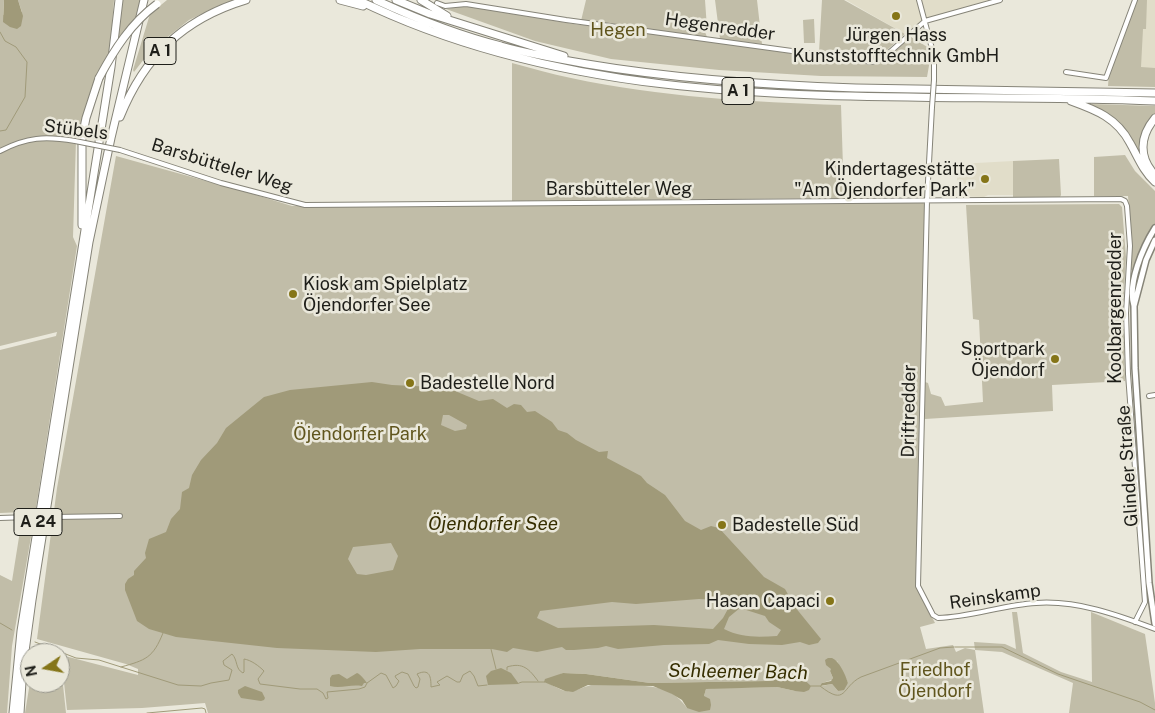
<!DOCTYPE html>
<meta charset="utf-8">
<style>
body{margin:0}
#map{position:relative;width:1155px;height:713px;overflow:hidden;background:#eae8db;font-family:"Public Sans",sans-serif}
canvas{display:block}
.north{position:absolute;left:20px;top:643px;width:50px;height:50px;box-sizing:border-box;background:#eae8db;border:1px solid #98978d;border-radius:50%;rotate:258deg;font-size:14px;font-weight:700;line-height:20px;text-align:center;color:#1e1e19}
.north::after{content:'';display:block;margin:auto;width:18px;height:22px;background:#857518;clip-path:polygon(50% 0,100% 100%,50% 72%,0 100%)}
</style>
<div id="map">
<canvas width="1155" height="713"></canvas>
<div class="north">N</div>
</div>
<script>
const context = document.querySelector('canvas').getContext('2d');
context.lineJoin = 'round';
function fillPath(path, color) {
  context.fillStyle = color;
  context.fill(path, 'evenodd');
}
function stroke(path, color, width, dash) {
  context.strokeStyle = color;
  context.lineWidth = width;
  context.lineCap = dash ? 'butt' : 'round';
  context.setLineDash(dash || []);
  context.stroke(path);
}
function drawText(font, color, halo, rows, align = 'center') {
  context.font = font + ' "Public Sans",sans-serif';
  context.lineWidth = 5;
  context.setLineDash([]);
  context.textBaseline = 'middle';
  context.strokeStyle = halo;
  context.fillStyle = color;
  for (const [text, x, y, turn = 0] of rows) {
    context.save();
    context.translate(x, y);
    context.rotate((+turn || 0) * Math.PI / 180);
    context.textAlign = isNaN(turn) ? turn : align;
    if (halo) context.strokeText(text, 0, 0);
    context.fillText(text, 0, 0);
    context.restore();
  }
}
fillPath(new Path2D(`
 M846,0H994L926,19L905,34Z
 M1139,0H1155V82L1109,81Z
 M1013,161V195H988L984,197L956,196L958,164Z`), '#e1ddc9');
fillPath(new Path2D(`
 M0,0H4L3,15L22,12L18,0H114L110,51L92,86L83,117L80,141L76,140L73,237L77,246L35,514L12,646L7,713H0V575L12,581L23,512L0,513V350L56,336L57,332L0,346Z
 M121,0H141L137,16L117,40Z
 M167,0H237L214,8L189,20L151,50L134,72L133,70L150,14Z
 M586,0H705L707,28L689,27L691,30L705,32L707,37L691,35V39L870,65L882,63L911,37L929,48L930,60L927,77L821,76L719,70L611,59L535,41L446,9L464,6L580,25Z
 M715,0H757L762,44L720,39Z
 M822,0H844L905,34L879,57L871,59L819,52Z
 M1136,0H1147L1146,29H1143L1141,67L1155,68V87L1108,86L1109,72Z
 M814,19L815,43H804L803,20Z
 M512,63C532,68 551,74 571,78C660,97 751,102 841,105L844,198L512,201Z
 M1091,104L1155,106V115C1143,123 1141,137 1140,150L1137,153L1132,142Z
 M1125,155L1135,171L1155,191V224L1144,243L1134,271L1131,270L1132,250L1128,196H1094V157Z
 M116,156L253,194L292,206L923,202L925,205L916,586L935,623L920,627L926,649L953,645L956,652L965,648L975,650L974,642L1005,644L1016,649L1012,612H1017L1023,653L1061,672L1092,682L1091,612L1145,634L1155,703V713H1069L1073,683L1002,652L975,650L984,713H208L205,703L142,708L67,710L61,655L138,675V669L126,664L37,639L57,488ZM837,661L848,683L838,691L832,684L822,686V683L832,680L833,678L830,671ZM563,673L586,674L650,683L767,681L786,674L799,675L795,691L777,687L714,688L706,689L704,696L687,708C670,683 645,686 618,685C609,685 597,683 588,686C580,688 575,692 566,691C559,690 552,684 545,682Z
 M1059,159L1061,195L1060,197H1013V161Z
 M1119,204L1122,207L1126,257L1123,310L1125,381L1052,385L1053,411L925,419V382L928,383L931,394L941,397L945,406L983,402L979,320L973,319L966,205Z
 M60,657L66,713H25L30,682L60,683Z`), '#c1bda8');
fillPath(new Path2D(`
 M4,0H18L23,16L21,26L17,29L10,27L3,22Z
 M372,382L392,385L435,387L442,391H455L479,401L493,399L507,408L514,404L521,405L527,412L535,411L552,422L558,430L567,433L576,440L599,452L608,451L607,458L641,476L647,483L665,495L685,521L701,530L711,526L719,528L764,577L785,589L795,607L821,639L818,643L809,645L800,642L782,645L749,644L718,640L709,644L664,645L618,649L606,646L598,648L574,650H566L562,647L537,652L513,648L507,652L492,649H420L376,652L277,648L176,637L149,629L137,621L125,590V584L128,579L134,575V571L146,558L145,553L149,539L166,532L171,519L180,509L182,492L189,488L192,475L201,460L217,443L226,428L264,397L290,390ZM443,415H449L467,425L466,429L455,431L441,425ZM391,543L398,556L393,570L366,575L357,574L348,559L353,547ZM699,599L720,600L729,607L723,618L713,629L654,625L558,628L537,618L540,611L612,602L636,604ZM740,608L765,616L769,622L781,630L777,636C758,637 741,638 724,629L729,617Z
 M828,658H832C840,662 845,674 848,683L844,690L838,691L832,684L820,686L822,683L831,681L833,678L830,671L831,669L826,665L825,660Z
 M501,668L511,673L519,684L488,685L486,676L491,671Z
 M357,673C360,674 365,680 367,683H364L362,686C350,684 341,689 330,686V678L332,675L339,674L347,679Z
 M563,673L586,674L650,683L767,681L786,674L799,675L811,686L809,690L804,692L795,691L777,687L706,689L704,696L710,699L711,705L710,710L699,712L687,708L682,700L672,694L653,686L588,685L573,692L565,691L544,682L545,679Z
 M245,686L262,692L265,698L264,700L261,701L241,698L238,693V690Z`), '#a09a79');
stroke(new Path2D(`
 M0,32L5,41L16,47L27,62L25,97L6,130L0,131
 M0,623L12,630
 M35,642L76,658L99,660L178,685L201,686L211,683L229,680L232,670L224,665L223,661L232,654C238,660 235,669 243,673L244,672V659C251,660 259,666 264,671L258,679L260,684L300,689H317L323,693L326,699L328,698L327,692L359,689L365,687L367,683L381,673L386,675L393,688L396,686L399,681L396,678L395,676L402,672L408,674L414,686L416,688L418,687L420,679L417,674C430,668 431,677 431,687L440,685L437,682L447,676L457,682H460L463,675L470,671L474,676L478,686L487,685
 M955,647H1002L1058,674L1140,702L1155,710
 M491,649L496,669
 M121,667C146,660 153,658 163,633
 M507,670V667C523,662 529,669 538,681
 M519,683L522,682H545
 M811,686H820C847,707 841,687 861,677L940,648L954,647
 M147,713L202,708L205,709L206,713`), '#a09a79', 1);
const street = new Path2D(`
 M919,0L934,56V80
 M437,3L445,6L466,4L566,20L872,62L882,59L925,21L1000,0
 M1066,72L1106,78L1135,0
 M932,107L927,200L918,586L933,615L938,618C971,617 1003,605 1036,603C1077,600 1118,615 1155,629
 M120,150L221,183L305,205L1121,199L1125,201L1127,206L1130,246L1126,313L1128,374L1144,589L1145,602L1135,622
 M0,151C27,137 45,136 75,141
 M1149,396L1155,395
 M54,517L120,516
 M0,518L29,517`);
const secondary = new Path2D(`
 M1155,228C1143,247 1127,284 1134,306L1135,368L1149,583L1155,624
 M1134,306L1146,260L1155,240`);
const highway = new Path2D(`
 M340,0L363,6
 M358,0C606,121 888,90 1155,101
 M376,0C417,19 458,35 501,46C529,54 558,59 587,64C676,79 766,85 856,88L1155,93
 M396,0L430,14L564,56
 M421,0L447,16
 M1071,101C1096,110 1117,118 1130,143C1138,157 1143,171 1155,182
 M120,117C144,57 183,19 246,0
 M1155,118C1139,137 1139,158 1155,175
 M82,225V138L86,118L99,78
 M13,713L21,631L111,67L119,0
 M20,713L23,666L32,600L89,242L111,138L144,0`);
stroke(street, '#868478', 6);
stroke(secondary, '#868478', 8);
stroke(highway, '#868478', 9);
stroke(street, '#fff', 4);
stroke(secondary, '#fff', 5);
stroke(highway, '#fff', 7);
const streetBridge = new Path2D(`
 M932,107L934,80
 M75,141L120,150
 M29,517H54`);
const highwayBridge = new Path2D(`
 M99,78C114,50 131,23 157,4`);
stroke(streetBridge, '#868478', 6, []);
stroke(highwayBridge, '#868478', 9, []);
stroke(streetBridge, '#fff', 4);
stroke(highwayBridge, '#fff', 7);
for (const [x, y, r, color] of [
 [896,16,5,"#857518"],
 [985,179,5,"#857518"],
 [293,294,5,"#857518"],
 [1055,359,5,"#857518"],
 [410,383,5,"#857518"],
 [722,525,5,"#857518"],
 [830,601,5,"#857518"]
]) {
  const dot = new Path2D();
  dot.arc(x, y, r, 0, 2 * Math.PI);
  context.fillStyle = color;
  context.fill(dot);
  stroke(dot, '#eae8db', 2);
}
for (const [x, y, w] of [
 [160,51,32],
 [738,91,32],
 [38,522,48]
]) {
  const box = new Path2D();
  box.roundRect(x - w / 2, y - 13.5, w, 27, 4);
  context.fillStyle = '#eae8db';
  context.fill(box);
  stroke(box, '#1e1e19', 1);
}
drawText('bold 16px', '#1e1e19', null, [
 ["A 1",160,51],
 ["A 1",738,91],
 ["A 24",38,522]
]);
drawText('18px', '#1e1e19', '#eae8db', [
 ["Hegenredder",720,27,8],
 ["Stübels",76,130,7],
 ["Barsbütteler Weg",222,166,17],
 ["Barsbütteler Weg",619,189],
 ["Koolbargenredder",1115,308,-90],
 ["Driftredder",909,411,-89],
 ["Glinder Straße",1128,466,-94],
 ["Reinskamp",995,597,-8]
]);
drawText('18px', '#60551d', '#eae8db', [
 ["Hegen",618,30],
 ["Öjendorfer Park",360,434],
 ["Friedhof",935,670],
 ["Öjendorf",935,691]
]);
drawText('18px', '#1e1e19', '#eae8db', [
 ["Jürgen Hass",896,35,"center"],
 ["Kunststofftechnik GmbH",896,56,"center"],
 ["Kindertagesstätte",975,169],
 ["\"Am Öjendorfer Park\"",975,190],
 ["Kiosk am Spielplatz",303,284,"left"],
 ["Öjendorfer See",303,305,"left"],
 ["Sportpark",1045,349],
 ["Öjendorf",1045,370],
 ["Badestelle Nord",420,383,"left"],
 ["Badestelle Süd",732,525,"left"],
 ["Hasan Capaci",820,601]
], 'right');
drawText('italic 19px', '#362e01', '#eae8db', [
 ["Öjendorfer See",493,524],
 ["Schleemer Bach",738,672,1]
]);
</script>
